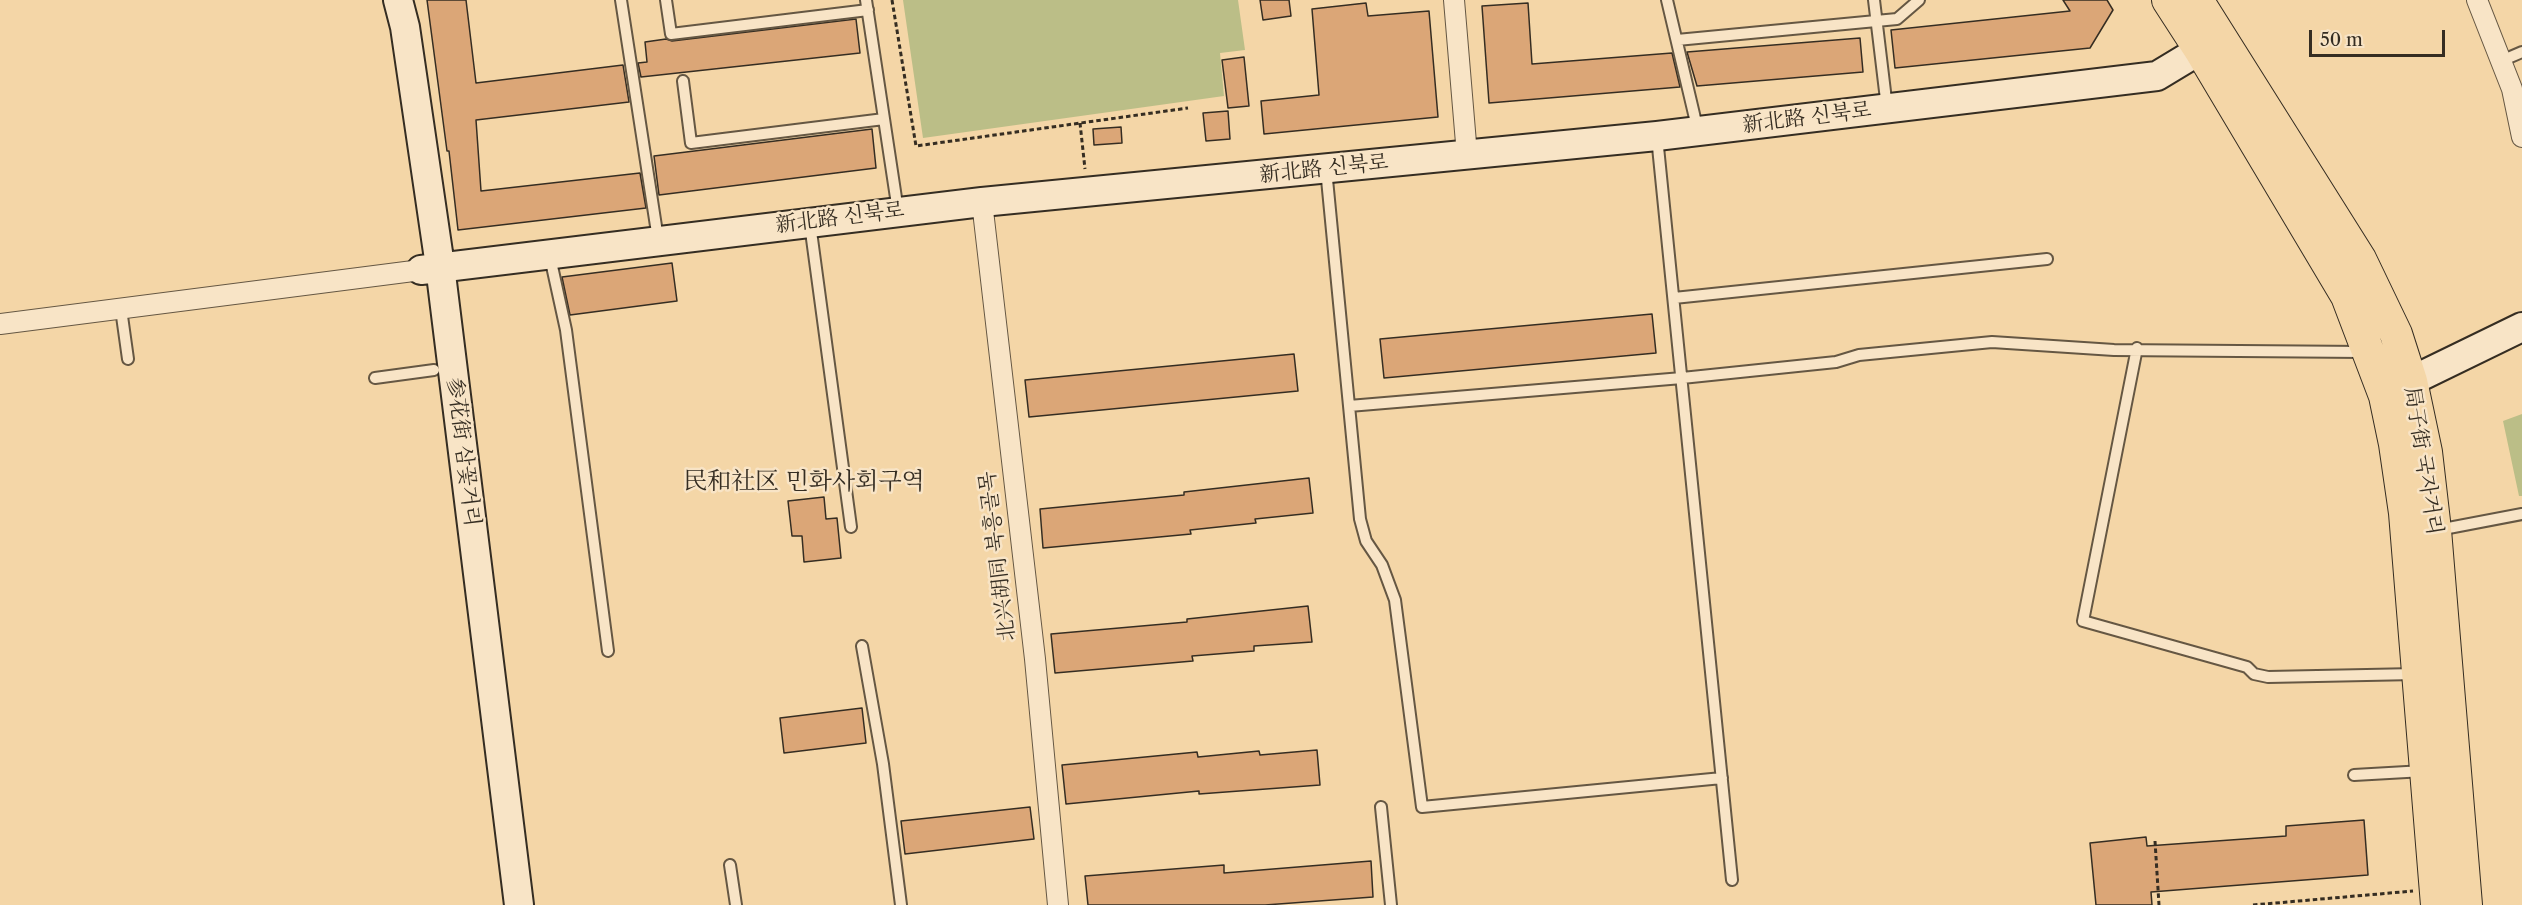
<!DOCTYPE html>
<meta charset="utf-8">
<style>
body{margin:0}
#map{position:relative;width:2522px;height:905px;overflow:hidden;background:#f4d6a7;font-family:"Libre Caslon Text",serif}
canvas{display:block}
.scale{position:absolute;left:2309px;top:30px;width:136px;height:27px;box-sizing:border-box;border:3px solid #352d22;border-top:0;padding-left:8px;font-size:18px;line-height:21px;white-space:nowrap;color:#352d22;-webkit-text-stroke:4px #f8e4c6;paint-order:stroke}
</style>
<div id="map">
<canvas width="2522" height="905"></canvas>
<div class="scale">50 m</div>
</div>
<script>
const context = document.querySelector('canvas').getContext('2d');
context.lineJoin = 'round';
function fillPath(path, color) {
  context.fillStyle = color;
  context.fill(path, 'evenodd');
}
function stroke(path, color, width, dash) {
  context.strokeStyle = color;
  context.lineWidth = width;
  context.lineCap = dash ? 'butt' : 'round';
  context.setLineDash(dash || []);
  context.stroke(path);
}
function drawText(font, color, halo, rows, align = 'center') {
  context.font = font + ' "Libre Caslon Text","Noto Serif SC","Noto Serif KR",serif';
  context.lineWidth = 5;
  context.setLineDash([]);
  context.textBaseline = 'middle';
  context.strokeStyle = halo;
  context.fillStyle = color;
  for (const [text, x, y, turn = 0] of rows) {
    context.save();
    context.translate(x, y);
    context.rotate((+turn || 0) * Math.PI / 180);
    context.textAlign = isNaN(turn) ? turn : align;
    if (halo) context.strokeText(text, 0, 0);
    context.fillText(text, 0, 0);
    context.restore();
  }
}
fillPath(new Path2D(`
 M903,0H1238L1245,50L1220,53L1224,96L923,138Z
 M2522,414V496H2519L2503,421Z`), '#bbbe87');
const building = new Path2D(`
 M427,0H466L476,83L623,65L629,102L476,120L481,191L640,173L646,208L458,230L449,151H447Z
 M1260,0H1289L1291,16L1263,20Z
 M2063,0H2107L2113,10L2090,48L1895,68L1891,30L2070,11Z
 M1366,3L1368,16L1429,11L1438,117L1264,134L1261,101L1319,95L1312,9Z
 M1528,3L1532,64L1672,53L1680,87L1489,103L1482,6Z
 M856,19L860,53L641,77L638,63L647,62L645,42L666,39L672,41Z
 M1860,38L1863,72L1697,86L1687,52Z
 M1244,57L1249,106L1228,108L1222,60Z
 M1228,111L1230,139L1206,141L1203,113Z
 M1121,127L1122,143L1094,145L1093,129Z
 M872,129L876,168L659,195L654,156Z
 M672,263L677,301L570,315L562,277Z
 M1652,314L1656,353L1384,378L1380,339Z
 M1294,354L1298,391L1029,417L1025,380Z
 M1309,478L1313,513L1255,519L1256,523L1190,530L1191,534L1043,548L1040,509L1184,495V492Z
 M824,497L826,519L837,518L841,558L804,562L802,536H792L788,501Z
 M1308,606L1312,642L1254,646V651L1192,656L1193,661L1055,673L1051,634L1187,622V619Z
 M862,708L866,743L784,753L780,718Z
 M1317,750L1320,785L1199,794V791L1066,804L1062,765L1197,752L1198,757L1259,751L1260,755Z
 M1030,807L1034,839L905,854L901,821Z
 M2364,820L2368,875L2151,892L2152,905H2096L2090,843L2146,837L2147,846L2286,836V826Z
 M1371,861L1373,897L1265,905H1088L1085,876L1224,865V873Z`);
fillPath(building, '#dba677');
stroke(building, '#352d22', 1.5);
const lane = new Path2D(`
 M621,0L658,239
 M666,0L671,34L868,10
 M866,0L898,211
 M1667,0L1698,131
 M1874,0L1887,108
 M1677,40L1897,19L1919,0
 M2501,61L2522,52
 M683,81L691,143L884,119
 M1657,137L1732,880
 M1326,169L1360,519L1366,541L1382,565L1395,600L1422,807L1722,778
 M810,224L851,527
 M550,257L566,330L608,651
 M1674,298L2047,259
 M121,309L128,359
 M2137,348L2083,621L2247,667L2254,674L2268,677L2416,674
 M375,378L434,370
 M1349,406L1682,378L1836,362L1859,355L1992,342L2114,350L2364,352
 M2438,530L2522,514
 M862,646L883,764L901,905
 M2354,775L2424,771
 M1381,807L1391,905
 M730,865L736,905`);
const street = new Path2D(`
 M1454,0L1467,155
 M2477,0L2512,89L2522,137
 M982,202L1035,659L1058,905
 M0,324L421,270`);
const secondary = new Path2D(`
 M398,0L405,27L440,266L519,905
 M421,270L982,202L1657,136L2157,76L2220,38
 M2392,392L2411,381L2522,327`);
const primary = new Path2D(`
 M2168,0L2201,51L2347,296L2385,396L2395,444L2405,513L2437,905
 M2197,0L2360,259L2396,334L2411,381L2426,452L2435,530L2466,905`);
stroke(lane, '#655743', 14);
stroke(street, '#655743', 22);
stroke(secondary, '#352d22', 32);
stroke(primary, '#352d22', 34);
stroke(new Path2D(`
 M892,0L916,146L1188,108
 M1080,123L1085,169
 M2155,841L2159,905
 M2253,905L2413,891`), '#352d22', 3, [4.5, 3]);
stroke(lane, '#f8e4c6', 10);
stroke(street, '#f8e4c6', 20);
stroke(secondary, '#f8e4c6', 28);
stroke(primary, '#f4d6a7', 32);
drawText('21px', '#352d22', '#f8e4c6', [
 ["新北路 신북로",1807,118,-7],
 ["新北路 신북로",1324,169,-6],
 ["新北路 신북로",840,218,-7],
 ["参花街 삼꽃거리",463,452,83],
 ["局子街 국자거리",2423,461,81],
 ["北兴胡同 북흥골목",998,556,-97]
]);
drawText('24px', '#352d22', '#f8e4c6', [
 ["民和社区 민화사회구역",804,482]
]);
</script>
